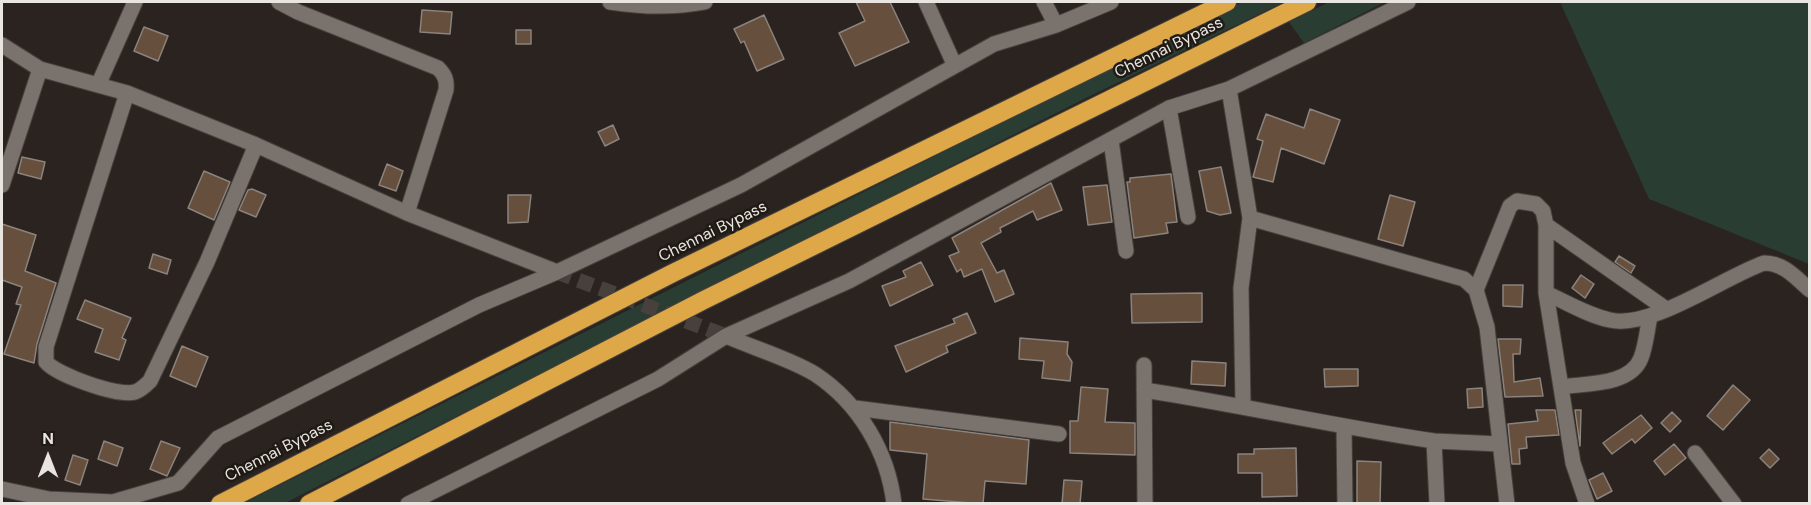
<!DOCTYPE html>
<style>
body{margin:0}
#map{position:relative;width:1811px;height:505px;overflow:hidden;background:#2a231f;font-family:"DM Sans",sans-serif}
canvas{display:block}
.frame{position:absolute;inset:0;border:3px solid #e9e5e1;pointer-events:none}
.north{position:absolute;left:18px;top:427px;width:60px;height:60px;-webkit-text-stroke:4px #201a15;paint-order:stroke;rotate:0deg;font-size:16px;font-weight:700;line-height:24px;text-align:center;color:#e9e5e1}
.north::after{content:'';display:block;margin:auto;width:21px;height:27px;background:#e9e5e1;clip-path:polygon(50% 0,100% 100%,50% 72%,0 100%)}
</style>
<div id="map">
<canvas width="1811" height="505"></canvas>
<div class="frame"></div>
<div class="north">N</div>
</div>
<script>
const context = document.querySelector('canvas').getContext('2d');
context.lineJoin = 'round';
function fillPath(path, color) {
  context.fillStyle = color;
  context.fill(path, 'evenodd');
}
function stroke(path, color, width, dash) {
  context.strokeStyle = color;
  context.lineWidth = width;
  context.lineCap = dash ? 'butt' : 'round';
  context.setLineDash(dash || []);
  context.stroke(path);
}
function drawText(font, color, halo, rows, align = 'center') {
  context.font = font + ' "DM Sans",sans-serif';
  context.lineWidth = 5;
  context.setLineDash([]);
  context.textBaseline = 'middle';
  context.strokeStyle = halo;
  context.fillStyle = color;
  for (const [text, x, y, turn = 0] of rows) {
    context.save();
    context.translate(x, y);
    context.rotate((+turn || 0) * Math.PI / 180);
    context.textAlign = isNaN(turn) ? turn : align;
    if (halo) context.strokeText(text, 0, 0);
    context.fillText(text, 0, 0);
    context.restore();
  }
}
fillPath(new Path2D(`
 M1242,2H1284L1086,98L285,503L242,504Z
 M1329,2H1385L1304,43L1289,22Z
 M1560,2H1809V264L1649,199Z`), '#293d32');
const building = new Path2D(`
 M856,2H890L909,42L855,66L839,33L865,21Z
 M422,10L452,12L450,34L420,32Z
 M764,15L784,59L757,71L744,41L741,43L734,29Z
 M144,27L168,36L158,61L134,51Z
 M516,30H531V44H516Z
 M1310,109L1340,120L1324,164L1281,148L1273,182L1253,177L1263,141L1257,139L1266,114L1304,128Z
 M613,125L619,139L605,146L598,132Z
 M22,157L45,162L41,179L18,173Z
 M387,164L403,171L396,191L379,185Z
 M1221,167L1231,213L1220,215L1207,211L1199,171Z
 M204,171L230,182L214,220L188,208Z
 M1171,174L1177,222L1166,223L1168,233L1134,238L1127,182H1130V178Z
 M1051,183L1062,210L1037,220L1033,211L1000,228L1001,232L981,243L997,273L1004,270L1014,294L995,302L982,269L964,277L961,269L957,272L949,256L959,252L952,238Z
 M1107,185L1112,222L1088,225L1083,187Z
 M252,189L266,195L256,217L239,210L248,190Z
 M508,195H531L528,222L508,223Z
 M1390,195L1415,202L1403,246L1378,239Z
 M2,224L36,235L25,271L56,283L37,344L34,363L4,354L21,305L16,304L22,287L2,280Z
 M153,254L171,260L167,274L149,268Z
 M1619,256L1635,266L1631,273L1615,262Z
 M921,262L933,285L890,306L882,286L906,277L903,271Z
 M1581,275L1594,284L1585,298L1572,288Z
 M1503,285H1523L1522,307L1503,306Z
 M1202,293V322L1132,323L1131,294Z
 M85,300L131,318L122,338L126,340L119,360L95,352L103,329L77,319Z
 M967,313L976,333L946,346L948,352L906,372L895,346L955,323L953,319Z
 M1020,338L1068,342L1067,354L1072,362L1070,381L1042,378L1044,361L1019,359Z
 M1498,339H1521L1520,354H1513L1514,382L1540,378L1543,396L1505,397Z
 M182,346L208,357L196,387L170,376Z
 M1192,361L1226,363L1225,386L1191,384Z
 M1324,369H1358V386L1325,387Z
 M1733,385L1750,400L1723,430L1707,416Z
 M1081,387L1108,389L1105,422L1135,423V455L1070,453V421H1078Z
 M1482,388L1483,407L1468,408L1467,389Z
 M1536,410H1555L1559,435L1526,437L1527,448L1519,449L1520,464H1512L1508,424L1538,421Z
 M1575,410H1581L1580,446Z
 M1672,412L1681,421L1670,432L1661,423Z
 M1641,415L1652,428L1635,443L1632,439L1612,454L1603,443Z
 M890,422L1029,440L1026,484L985,481L983,504L923,499L927,454L890,450Z
 M104,441L123,448L117,466L98,459Z
 M161,441L180,448L167,476L150,469Z
 M1674,444L1686,458L1665,475L1654,461Z
 M1296,448L1297,496L1262,497V473H1238V454H1254V449Z
 M1769,449L1779,459L1770,468L1760,458Z
 M73,455L88,460L80,485L65,480Z
 M1357,461L1381,462L1380,504H1357Z
 M1603,473L1612,491L1597,499L1589,480Z
 M1064,480L1082,481L1080,504H1062Z`);
fillPath(building, '#664f3d');
stroke(building, '#8b837d', 1.5);
stroke(new Path2D(`
 M557,272L726,336`), '#47403c', 15, [15, 8]);
const minor = new Path2D(`
 M279,2L298,12L438,68C445,75 447,80 446,90L407,213
 M610,2C642,7 673,8 705,2
 M926,2L954,64
 M1044,2L1056,25
 M2,45L40,69L127,93L256,145L407,213L557,272
 M99,83L135,2
 M1229,89L1250,218L1241,288L1243,405
 M127,93L46,347V362C57,375 118,397 135,392C141,390 146,385 150,381L207,262L256,145
 M1169,108L1188,217
 M1111,140L1126,251
 M2,185L40,69
 M1250,218L1464,279L1476,290L1487,327L1507,504
 M1546,225L1666,309
 M1476,290L1510,206L1517,201L1536,204L1543,211L1546,225V293L1573,463L1587,504
 M1546,293C1566,302 1587,315 1610,320C1650,330 1724,277 1764,263C1784,263 1796,278 1810,290
 M726,336C753,348 791,359 815,374C859,403 888,452 894,504
 M1144,365L1145,504
 M1561,387C1586,383 1630,386 1641,358C1646,345 1647,330 1650,317
 M1144,390C1242,405 1337,427 1434,441L1437,504
 M855,408L1059,434
 M1344,427L1345,504
 M1434,441L1500,444
 M1695,453L1734,504
 M2,489L49,499L113,502L178,483L218,438L479,305L557,272L741,185L994,44L1056,25L1111,2
 M408,504L658,379L726,336L849,281L1169,108L1229,89L1408,2`);
const highway = new Path2D(`
 M220,504L673,273L1227,2
 M309,504L704,300L1307,2`);
stroke(minor, '#46413c', 17);
stroke(highway, '#46413c', 20);
stroke(minor, '#7a726d', 15);
stroke(highway, '#dea748', 18);
drawText('16px', '#e9e5e1', '#201a15', [
 ["Chennai Bypass",1169,48,-26],
 ["Chennai Bypass",713,232,-26],
 ["Chennai Bypass",279,451,-27]
]);
</script>
